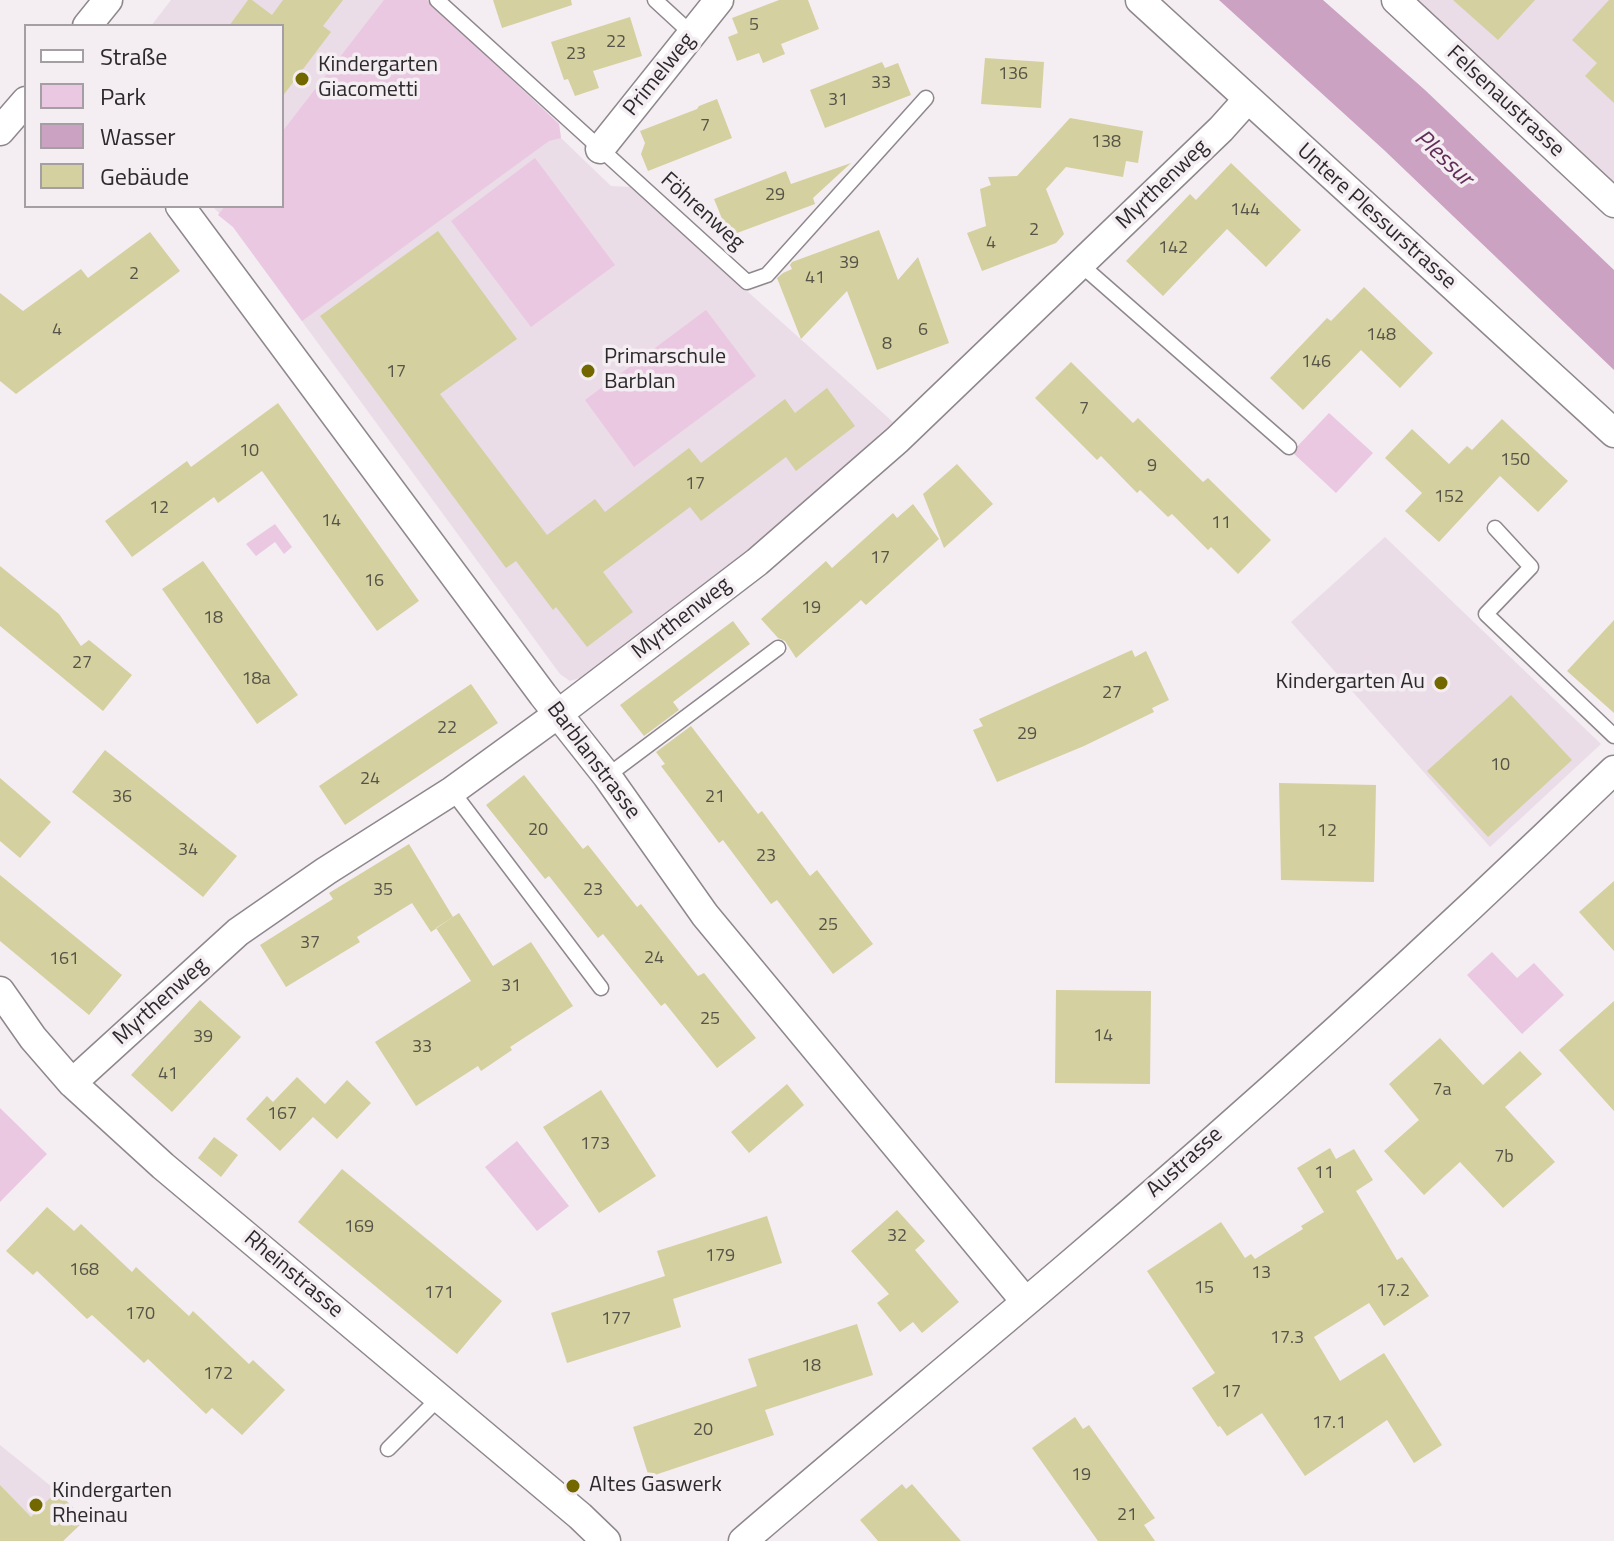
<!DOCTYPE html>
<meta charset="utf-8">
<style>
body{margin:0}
#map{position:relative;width:1614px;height:1541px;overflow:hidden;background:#f4edf2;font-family:"Titillium Web",sans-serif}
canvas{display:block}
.legend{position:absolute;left:24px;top:24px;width:260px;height:184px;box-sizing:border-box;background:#f4edf2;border:2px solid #a49fa3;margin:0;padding:10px 14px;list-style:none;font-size:24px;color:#2c2a2c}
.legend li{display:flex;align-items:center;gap:16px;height:40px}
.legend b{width:40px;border:2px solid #a49fa3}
</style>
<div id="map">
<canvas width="1614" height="1541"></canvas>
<ul class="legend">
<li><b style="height:10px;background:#fff"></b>Straße</li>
<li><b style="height:22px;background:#eac8e1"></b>Park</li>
<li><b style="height:22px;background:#cca2c2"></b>Wasser</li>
<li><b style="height:22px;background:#d5d09f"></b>Gebäude</li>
</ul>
</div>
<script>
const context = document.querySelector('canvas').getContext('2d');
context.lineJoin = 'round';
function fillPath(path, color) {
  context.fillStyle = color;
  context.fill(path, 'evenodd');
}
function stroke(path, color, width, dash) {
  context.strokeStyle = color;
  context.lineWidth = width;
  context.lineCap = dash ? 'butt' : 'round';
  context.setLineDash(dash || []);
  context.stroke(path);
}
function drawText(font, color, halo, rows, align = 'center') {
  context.font = font + ' "Titillium Web",sans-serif';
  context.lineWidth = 7;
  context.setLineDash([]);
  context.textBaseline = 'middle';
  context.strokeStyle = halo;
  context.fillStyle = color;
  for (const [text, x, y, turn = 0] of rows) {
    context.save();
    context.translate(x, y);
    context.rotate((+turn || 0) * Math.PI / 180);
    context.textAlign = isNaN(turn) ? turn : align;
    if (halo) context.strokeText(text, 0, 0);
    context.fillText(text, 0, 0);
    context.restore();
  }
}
fillPath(new Path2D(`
 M171,0H427L559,124L561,138L611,186L631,187L893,422L782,524L701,591L586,676L570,681L560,674L233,227L212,206H282V26H151Z
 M1397,0H1614V199Z
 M1385,537L1601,744L1490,847L1291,622Z
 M0,1445L57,1491L85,1520L63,1541H0Z`), '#ebdde7');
fillPath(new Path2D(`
 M384,0H427L559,124L561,138L549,141L302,321L233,227L218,215L225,206H282V132Z
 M535,158L615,265L531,327L451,221Z
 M706,310L756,376L634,467L585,400Z
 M1329,413L1373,453L1336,493L1292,452Z
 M275,524L292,547L284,554L275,542L256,556L246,544Z
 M1492,952L1517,978L1534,963L1564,995L1522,1034L1467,975Z
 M0,1108L47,1154L0,1202Z
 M517,1141L569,1206L537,1231L485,1167Z`), '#eac8e1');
fillPath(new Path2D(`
 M1219,0H1323L1425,90L1614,270V370L1384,150Z`), '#cca2c2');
fillPath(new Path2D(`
 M248,0H252L272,15L283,0H343L323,26L331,32L282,97V26H229Z
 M493,0H571L572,5L502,28Z
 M779,0H808L819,29L781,44L785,54L763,63L759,53L737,61L728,37L738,33L732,18Z
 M1453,0H1535L1498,40Z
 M1609,0H1614V103L1585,76L1597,63L1572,40Z
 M630,17L642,56L593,71L599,88L575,96L568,79L564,80L551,42Z
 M985,58L1044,62L1041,108L981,104Z
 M882,62L885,68L898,63L911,95L825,128L810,90Z
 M717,99L732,138L648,171L641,154L645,143L640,131L697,109L699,106Z
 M1070,118L1143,131L1138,163L1126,161L1123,177L1066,167L1046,189L1064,234L1056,243L982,271L967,233L986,226L980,189L991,185L988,177L1017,176Z
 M851,163L813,198L815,204L729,236L714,199L786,171L791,184Z
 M1231,163L1301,230L1266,267L1227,229L1163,296L1126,261L1190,194L1196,200Z
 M879,230L898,280L918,257L949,343L877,370L847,291L801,339L777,278L783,273L792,269L790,265L792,262Z
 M438,231L517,339L440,394L547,535L595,499L605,512L689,448L701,463L785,399L795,413L827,388L855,426L796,471L786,457L701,521L690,507L603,572L633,612L587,647L556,607L553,610L516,561L506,568L320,316Z
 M150,232L180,271L16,394L0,381V293L23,311L81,269L88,278Z
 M1364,287L1433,353L1400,388L1361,350L1303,410L1270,378L1327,318L1331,321Z
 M1071,362L1133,423L1138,418L1203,482L1208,478L1271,540L1238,574L1211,547L1208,550L1172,514L1168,517L1140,490L1137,493L1101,456L1097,460L1035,398Z
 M278,403L419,601L377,631L262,471L218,503L214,497L132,557L105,521L187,461L191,467Z
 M1502,419L1568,481L1538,512L1500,476L1439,542L1405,511L1422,493L1385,458L1412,429L1449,464L1467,446L1472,450Z
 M957,464L993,504L944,548L923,494Z
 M913,504L939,539L866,605L861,600L796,658L785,641L778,638L761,619L826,561L832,568L893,513L897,518Z
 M203,561L298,695L257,724L162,589Z
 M0,566L59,614L81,646L89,640L132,675L103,711L0,626Z
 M1614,620V713L1567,671Z
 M733,621L750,644L673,702L679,710L644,736L620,705Z
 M1132,650L1135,657L1146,651L1169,700L1152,708L1154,712L1084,746L997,782L973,730L983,726L979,719Z
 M471,684L498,723L345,825L319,786Z
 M1511,695L1572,760L1488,837L1427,771Z
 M691,726L758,814L762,811L810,876L817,870L873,944L833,974L777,900L771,904L723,840L719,843L661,766L665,764L656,752Z
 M105,750L237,856L203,897L72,792Z
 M524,775L583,849L588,845L637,907L641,904L698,976L704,973L756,1038L717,1068L665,1003L661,1006L603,934L598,938L549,876L545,879L486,805Z
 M0,778L51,822L20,858L0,841Z
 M1279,783L1376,785L1374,882L1281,880Z
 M409,844L453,917L431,932L412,903L357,937L360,942L286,987L260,945L333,899L329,893Z
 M0,875L122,975L89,1015L0,941Z
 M1614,881V951L1579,912Z
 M459,913L493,966L531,942L573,1006L510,1047L512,1050L481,1071L478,1066L416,1106L375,1042L471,981L436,928Z
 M1056,990L1151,991L1150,1084L1055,1083Z
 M200,1000L241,1037L172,1112L131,1075Z
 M1614,1001V1111L1559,1050Z
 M1440,1038L1483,1085L1520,1051L1542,1074L1505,1107L1555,1162L1503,1208L1460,1162L1424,1195L1384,1151L1419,1120L1389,1084Z
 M297,1077L325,1104L347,1080L371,1103L337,1139L313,1117L280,1151L246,1119L267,1096L273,1102Z
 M787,1084L804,1105L749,1153L731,1132Z
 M601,1090L656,1176L599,1213L543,1127Z
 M214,1137L238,1155L221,1177L198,1158Z
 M1330,1148L1336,1159L1354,1149L1373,1180L1356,1191L1397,1260L1402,1257L1429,1296L1384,1326L1369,1303L1314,1337L1340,1381L1384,1353L1442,1445L1414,1463L1387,1420L1305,1476L1262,1413L1227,1436L1220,1426L1218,1427L1192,1388L1215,1373L1147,1271L1221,1222L1245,1258L1251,1254L1255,1259L1303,1229L1301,1226L1324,1212L1297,1168Z
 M342,1169L502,1301L457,1354L298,1222Z
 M47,1207L74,1231L81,1224L132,1272L136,1267L189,1316L193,1311L249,1364L253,1360L285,1390L242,1435L212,1408L206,1414L148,1359L144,1363L92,1315L87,1319L37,1271L33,1275L6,1251Z
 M897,1210L925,1241L915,1250L959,1302L922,1333L913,1322L900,1332L877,1303L889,1294L851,1251Z
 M767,1216L782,1263L673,1299L681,1327L567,1363L551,1313L665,1276L657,1251Z
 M857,1324L873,1375L765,1410L774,1435L649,1477L633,1427L757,1386L748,1359Z
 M1075,1417L1083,1429L1089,1425L1155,1518L1144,1525L1155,1541H1098L1032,1448Z
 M902,1484L906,1489L912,1484L961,1541H878L860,1520Z
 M0,1485L31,1517L57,1491L85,1520L63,1541H0Z`), '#d5d09f');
const lane = new Path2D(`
 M437,0L747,282L767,275L926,98
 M655,0L693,35
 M1080,264L1289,447
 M1495,528L1531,567L1486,614L1614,736
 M607,776L778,648
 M452,791L601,988
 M388,1449L439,1398`);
const street = new Path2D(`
 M1140,0L1614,433
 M1396,0L1614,203
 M87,26L108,0
 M0,131L26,101
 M600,149L719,0
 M180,206L543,695L607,776L705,915L1025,1301
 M0,991L33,1038L72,1083L163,1166L580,1516L606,1541
 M72,1083L238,932L326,871L452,791L558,714L757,562L897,440L1221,129L1247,100
 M743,1541C850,1449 959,1359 1067,1267C1254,1108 1437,941 1614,770`);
stroke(lane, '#8e878c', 17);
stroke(street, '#8e878c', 31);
stroke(lane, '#fff', 14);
stroke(street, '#fff', 28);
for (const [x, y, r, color] of [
 [302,79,8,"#736800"],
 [588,371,8,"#736800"],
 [1441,683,8,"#736800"],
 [573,1486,8,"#736800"],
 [36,1505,8,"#736800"]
]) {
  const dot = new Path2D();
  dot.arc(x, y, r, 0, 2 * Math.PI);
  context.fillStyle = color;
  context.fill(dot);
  stroke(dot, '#f4edf2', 3);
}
drawText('18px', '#565449', null, [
 ["5",754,26],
 ["22",616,43],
 ["23",576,55],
 ["136",1013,75],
 ["33",881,84],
 ["31",838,101],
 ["7",705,127],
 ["138",1106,143],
 ["29",775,196],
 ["144",1245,211],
 ["2",1034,231],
 ["4",991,244],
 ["142",1173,249],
 ["39",849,264],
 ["2",134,275],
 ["41",815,279],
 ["4",57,331],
 ["6",923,331],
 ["148",1381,336],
 ["8",887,345],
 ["146",1316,363],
 ["17",396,373],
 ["7",1084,410],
 ["10",249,452],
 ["150",1515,461],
 ["9",1152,467],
 ["17",695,485],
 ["152",1449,498],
 ["12",159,509],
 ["14",331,522],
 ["11",1221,524],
 ["17",880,559],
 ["16",374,582],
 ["19",811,609],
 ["18",213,619],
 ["27",82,664],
 ["18a",256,680],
 ["27",1112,694],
 ["22",447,729],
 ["29",1027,735],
 ["10",1500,766],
 ["24",370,780],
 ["36",122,798],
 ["21",715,798],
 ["20",538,831],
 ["12",1327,832],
 ["34",188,851],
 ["23",766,857],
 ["35",383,891],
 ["23",593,891],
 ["25",828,926],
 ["37",310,944],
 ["24",654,959],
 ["161",64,960],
 ["31",511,987],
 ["25",710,1020],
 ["14",1103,1037],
 ["39",203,1038],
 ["33",422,1048],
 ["41",168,1075],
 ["7a",1442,1091],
 ["167",282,1115],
 ["173",595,1145],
 ["7b",1504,1158],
 ["11",1324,1174],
 ["169",359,1228],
 ["32",897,1237],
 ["179",720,1257],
 ["168",84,1271],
 ["13",1261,1274],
 ["15",1204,1289],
 ["17.2",1393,1292],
 ["171",439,1294],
 ["170",140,1315],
 ["177",616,1320],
 ["17.3",1287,1339],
 ["18",811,1367],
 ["172",218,1375],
 ["17",1231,1393],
 ["17.1",1329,1424],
 ["20",703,1431],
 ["19",1081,1476],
 ["21",1127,1516]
]);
drawText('22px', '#2c2a2c', '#f4edf2', [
 ["Kindergarten",318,66],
 ["Giacometti",318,91],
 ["Primarschule",604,358],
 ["Barblan",604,383],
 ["Kindergarten Au",1425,683,"right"],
 ["Altes Gaswerk",589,1486],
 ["Kindergarten",52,1492],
 ["Rheinau",52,1517]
], 'left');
drawText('22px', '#2c2a2c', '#f4edf2', [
 ["Primelweg",660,75,-51],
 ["Felsenaustrasse",1505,102,43],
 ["Myrthenweg",1163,185,-44],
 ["Föhrenweg",702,212,42],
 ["Untere Plessurstrasse",1376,217,42],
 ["Myrthenweg",682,619,-38],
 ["Barblanstrasse",593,761,53],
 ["Myrthenweg",161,1002,-42],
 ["Austrasse",1185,1163,-42],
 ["Rheinstrasse",293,1275,40]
]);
drawText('italic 24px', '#622e58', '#f4edf2', [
 ["Plessur",1443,159,43]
]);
</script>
